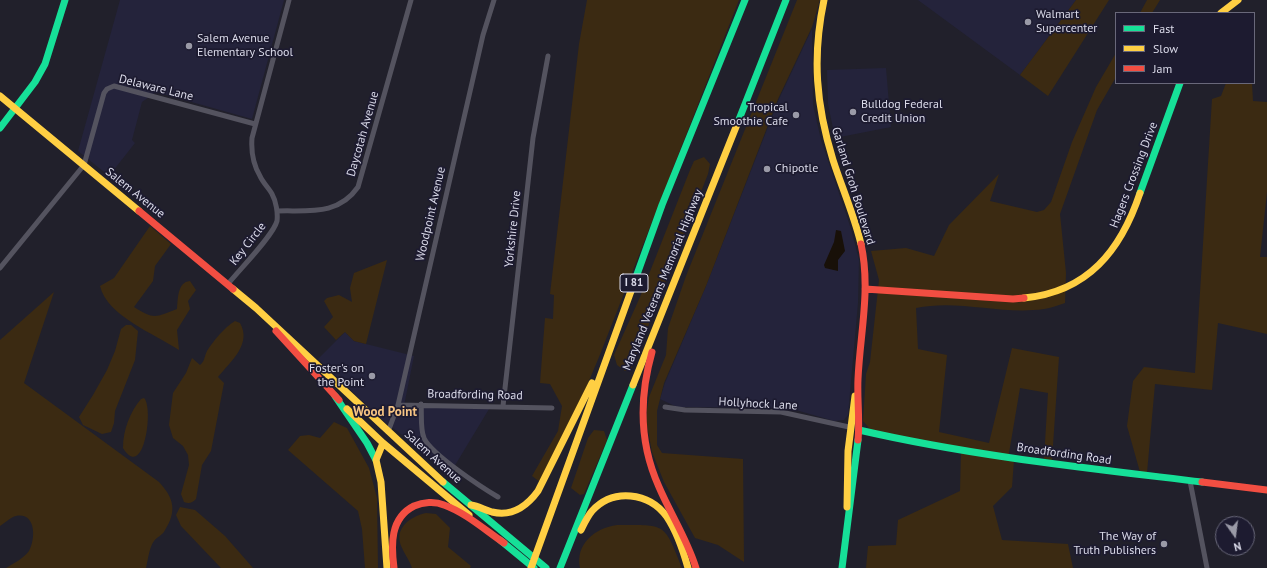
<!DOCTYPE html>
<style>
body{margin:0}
#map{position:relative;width:1267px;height:568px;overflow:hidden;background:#21202b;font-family:"PT Sans",sans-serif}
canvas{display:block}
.legend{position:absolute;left:1115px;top:12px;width:140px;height:72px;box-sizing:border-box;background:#1d1b30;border:1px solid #69687a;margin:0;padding:5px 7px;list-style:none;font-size:12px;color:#dbdbea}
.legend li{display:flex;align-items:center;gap:8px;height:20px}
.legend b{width:20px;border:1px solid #69687a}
.north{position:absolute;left:1215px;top:516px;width:40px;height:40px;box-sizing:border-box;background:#1d1b30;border:1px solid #69687a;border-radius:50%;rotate:166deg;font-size:11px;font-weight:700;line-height:16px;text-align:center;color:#dbdbea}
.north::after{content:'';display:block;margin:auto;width:14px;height:18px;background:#9a9aa7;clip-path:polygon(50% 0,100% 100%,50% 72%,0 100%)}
</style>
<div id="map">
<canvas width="1267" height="568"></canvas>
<ul class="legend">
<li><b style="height:5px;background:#16e098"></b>Fast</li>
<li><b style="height:5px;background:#ffcf43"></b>Slow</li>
<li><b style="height:5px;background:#f24e42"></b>Jam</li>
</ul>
<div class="north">N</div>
</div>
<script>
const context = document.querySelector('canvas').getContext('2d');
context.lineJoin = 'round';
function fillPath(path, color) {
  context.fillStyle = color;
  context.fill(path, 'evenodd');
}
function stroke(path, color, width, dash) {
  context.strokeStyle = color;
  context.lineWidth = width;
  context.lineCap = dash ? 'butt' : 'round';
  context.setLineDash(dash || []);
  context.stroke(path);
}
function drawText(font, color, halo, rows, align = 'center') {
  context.font = font + ' "PT Sans",sans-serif';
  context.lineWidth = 3.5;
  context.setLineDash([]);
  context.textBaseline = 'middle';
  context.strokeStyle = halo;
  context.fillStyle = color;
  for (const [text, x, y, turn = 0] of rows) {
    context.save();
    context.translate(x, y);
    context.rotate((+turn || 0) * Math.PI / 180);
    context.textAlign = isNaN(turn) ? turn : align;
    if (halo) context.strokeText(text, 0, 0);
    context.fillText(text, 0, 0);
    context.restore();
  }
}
fillPath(new Path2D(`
 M120,0H284L252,119L156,92L142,102L132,140L135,143L109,176L78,151Z
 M918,0H1076L1020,75Z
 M812,29L813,105L821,140L851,229L859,260L858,303L848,415L844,420L834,421L796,410L778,408L677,407L660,399L665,383L706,286L779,99Z
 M886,68L891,127L835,138L828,104L827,70Z
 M345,332L354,341L414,356L404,406L489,409L451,472L381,419L318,359Z`), '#24233b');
fillPath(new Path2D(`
 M587,0H739L599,357L578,407L540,482L532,476L558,431L562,406L550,384L540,383L545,318L553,319L554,295L550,294L579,44Z
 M797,0H820L812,27L778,99L706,286L664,383L657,411V445L662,453L743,459L744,562L718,545L695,538L664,482L652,452L647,425V410L649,397L666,355L668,328L686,276Z
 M1076,0H1109L1048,96L1020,75Z
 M1147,0H1160L1152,13H1140Z
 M1116,53V77L1097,110L1060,214L1066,273L1065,303C1058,305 1051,308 1044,309C1001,315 958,299 916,308L918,349L947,355L939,432L989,443L1012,348L1059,357L1052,460L1044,459L1048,393L1020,388L1008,459L1014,460L1012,487L993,506L1002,540L1068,544L1073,568H866L868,546L896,545L898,520L960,491L961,451L876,436L863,421L866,374L870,362L879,280L871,251L906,248L934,256L949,225L999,174L990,201L1037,212L1044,210L1051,202L1072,142L1096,87Z
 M1226,83H1252L1253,101L1267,102V192L1260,257H1267V334L1218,323L1212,390L1155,384L1147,473L1140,472L1127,426L1133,381L1144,367L1195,373L1212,99L1221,96Z
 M704,157L710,164L708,174L631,370L625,371L617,365L614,355L640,297L690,170L694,161Z
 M150,226L171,244L155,266L153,281L134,307C154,320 156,317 177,309C178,300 177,282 190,281L196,290L188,301L190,309L177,330L179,350C155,334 107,316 100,286L114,278Z
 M387,260L366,344L354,341L345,332L336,340L324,327L333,317L324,301L327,298L339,295L352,302L350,288L354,273Z
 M54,292L24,383L159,482C174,498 177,511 165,530C163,535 157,537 154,541C149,548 148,560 146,568H6C14,563 23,559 29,551C36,539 36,512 16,516C11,517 5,523 0,526V340Z
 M235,321L240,323C252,344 231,361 218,377L224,383L211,451L202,465L196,499C192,503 189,504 184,502L181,494L189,465L188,455L183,446L173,438L169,425L173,393L186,373L192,358L200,365C205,361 204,357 207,351C214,340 224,328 235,321Z
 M126,325H131L138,331L135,360L115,411L114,423L111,432L102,434L83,425L79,417L93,395L107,370L115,351L121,329Z
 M144,398C154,407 144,482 123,448C123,430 130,412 141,399Z
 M334,422L347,428L369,468L377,498L378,568H365L362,529L358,511L288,450L300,436L309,435L320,438Z
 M594,430L604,431L607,440L584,494L580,495L571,488L588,438Z
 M180,507L195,510L225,536L253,568H221L181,526L176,515Z
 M426,513L436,514L450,528L448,547L471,566L470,568H412C410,561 405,555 402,548C393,529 409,517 426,513Z
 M617,525C666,525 664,522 682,568H580C575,544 595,528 617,525Z`), '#3b2a12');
fillPath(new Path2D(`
 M836,230L841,231L845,251L838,260V271L825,268L824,265L834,242Z`), '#181008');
stroke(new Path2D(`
 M277,211C308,210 338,216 358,187L411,0
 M0,268L84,165L104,93L107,89L114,86L255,124
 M228,284C239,270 273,236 277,221C278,213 276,201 272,194C269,188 263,183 260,176C253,164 251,151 252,138L289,0
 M421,404C422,415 420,428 424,438C431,454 481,487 498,497
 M398,405L552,408
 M503,406L533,138L548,56
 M665,407L685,410L781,412L849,427
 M388,432L398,405L483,35L494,0
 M1190,481L1207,568`), '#54535f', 5);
stroke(new Path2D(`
 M738,122L786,0
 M0,128L35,82L45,64L65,0
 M1140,193L1180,83
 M631,291L662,205L745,0
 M335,396L367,443L376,460
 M859,430C972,456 1087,468 1202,482
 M443,482L546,568
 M500,540L534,568
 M560,568L633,385
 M842,568L858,440`), '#16e098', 7);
stroke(new Path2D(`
 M824,0C812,57 816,105 833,160C842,188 854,215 861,244
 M1221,13L1238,0
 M0,96L139,211
 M233,289L256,308L443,482
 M1024,298C1088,292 1121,250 1140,193
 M633,385L738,122
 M347,409L383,443L469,515
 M383,443L376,460L381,482L387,568
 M471,505C478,506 485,510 492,512C512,517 527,506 538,491L592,383
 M847,507L848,451L855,396
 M581,530C584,524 587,517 592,511C613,488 649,492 667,517C677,532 683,550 688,568
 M531,568L631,291`), '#ffcf43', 7);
stroke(new Path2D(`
 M139,211L233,289
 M865,289L1013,299L1024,298
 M276,331L339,400
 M652,352C639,398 639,443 659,487C671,515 687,539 696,568
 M858,440C860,420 857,399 858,379C860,334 871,289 861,244
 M1202,482L1267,490
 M394,568C391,545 390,518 414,506C423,502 435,501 444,505C466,513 485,530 504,543`), '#f24e42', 7);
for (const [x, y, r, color] of [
 [1028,22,4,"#9a9aa7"],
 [189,46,4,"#9a9aa7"],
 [853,112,4,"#9a9aa7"],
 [796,115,4,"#9a9aa7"],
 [767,169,4,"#9a9aa7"],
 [372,376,4,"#9a9aa7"],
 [1164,544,4,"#9a9aa7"]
]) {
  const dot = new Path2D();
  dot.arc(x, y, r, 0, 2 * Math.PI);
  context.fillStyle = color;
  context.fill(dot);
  stroke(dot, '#1d1b30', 1.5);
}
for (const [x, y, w] of [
 [634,283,28]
]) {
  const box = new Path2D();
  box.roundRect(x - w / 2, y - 9, w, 18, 3);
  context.fillStyle = '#1d1b30';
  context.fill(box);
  stroke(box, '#dbdbea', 1);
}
drawText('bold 11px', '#dbdbea', null, [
 ["I 81",634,283]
]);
drawText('12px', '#dbdbea', '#1d1b30', [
 ["Walmart",1036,15],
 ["Supercenter",1036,29],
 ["Salem Avenue",197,39],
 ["Elementary School",197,53],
 ["Bulldog Federal",861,105],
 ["Credit Union",861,119],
 ["Tropical",788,108,"right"],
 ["Smoothie Cafe",788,122,"right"],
 ["Chipotle",775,169],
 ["Foster's on",364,369,"right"],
 ["the Point",364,383,"right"],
 ["The Way of",1156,537,"right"],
 ["Truth Publishers",1156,551,"right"]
], 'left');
drawText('12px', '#dbdbea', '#1d1b30', [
 ["Delaware Lane",156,88,14],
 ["Daycotah Avenue",363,134,-74],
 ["Hagers Crossing Drive",1134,175,-69],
 ["Garland Groh Boulevard",853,186,73],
 ["Salem Avenue",135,193,39],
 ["Woodpoint Avenue",431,214,-77],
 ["Yorkshire Drive",513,229,-84],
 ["Key Circle",248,244,-52],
 ["Maryland Veterans Memorial Highway",663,280,-68],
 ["Broadfording Road",475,395,1],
 ["Hollyhock Lane",758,404,3],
 ["Broadfording Road",1064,454,8],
 ["Salem Avenue",433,457,42]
]);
drawText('bold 13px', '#f7c584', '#1d1b30', [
 ["Wood Point",385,412]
]);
</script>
